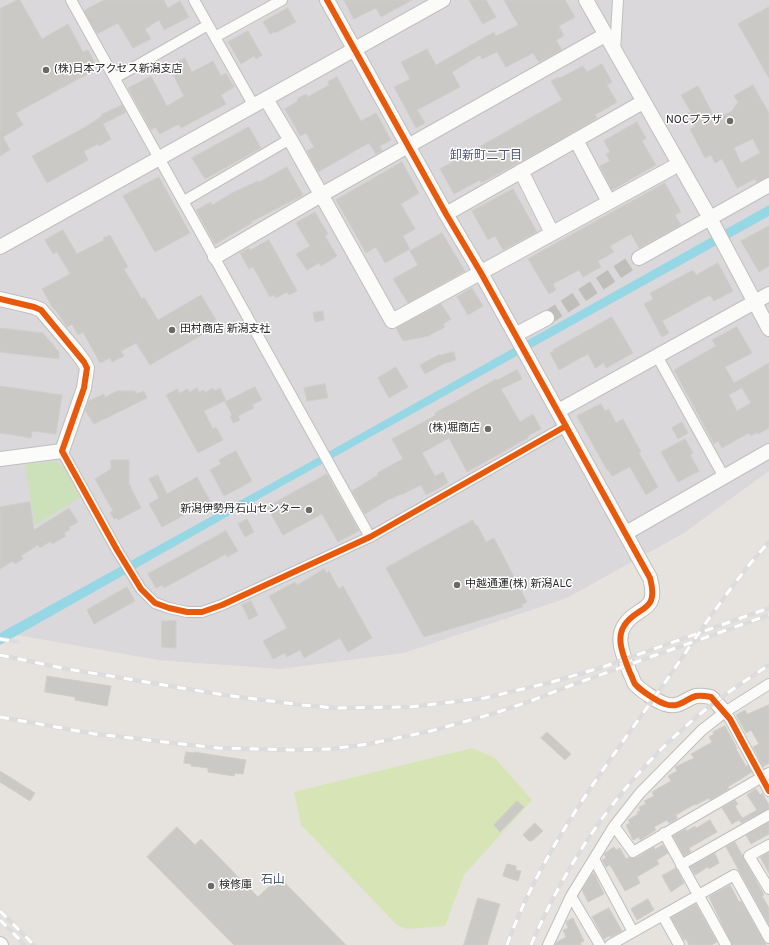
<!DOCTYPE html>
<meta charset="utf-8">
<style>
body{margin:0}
canvas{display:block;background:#e6e3de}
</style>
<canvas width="769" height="945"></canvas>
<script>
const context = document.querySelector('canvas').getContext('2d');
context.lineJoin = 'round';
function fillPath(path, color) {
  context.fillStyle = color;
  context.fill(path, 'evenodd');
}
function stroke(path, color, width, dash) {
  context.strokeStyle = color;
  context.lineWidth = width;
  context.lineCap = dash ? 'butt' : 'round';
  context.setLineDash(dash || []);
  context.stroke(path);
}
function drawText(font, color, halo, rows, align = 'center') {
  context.font = font + ' Overpass,"Noto Sans JP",sans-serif';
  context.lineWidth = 3;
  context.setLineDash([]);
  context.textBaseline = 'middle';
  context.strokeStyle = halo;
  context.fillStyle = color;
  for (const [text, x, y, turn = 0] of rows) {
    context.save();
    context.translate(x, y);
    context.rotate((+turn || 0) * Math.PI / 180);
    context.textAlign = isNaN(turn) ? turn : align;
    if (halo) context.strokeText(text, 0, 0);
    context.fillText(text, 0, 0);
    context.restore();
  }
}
fillPath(new Path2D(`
 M0,0H769V471L684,533L567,598L404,653L280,669L158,660L0,632Z`), '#dad8da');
fillPath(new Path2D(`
 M53,461L64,467L80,498L35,525L25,465Z`), '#cce1b9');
fillPath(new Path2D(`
 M472,748L495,758L532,800L464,875L445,926L407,929L398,926L301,825L294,792Z`), '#d7e5b6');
fillPath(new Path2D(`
 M769,205V216L246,506L0,645V633L321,456Z`), '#95d7e5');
const building = new Path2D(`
 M17,0H20L42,39L68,24L83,52L88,50L96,65L91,68L93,71L16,113L23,125L3,137L10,150L0,156V9Z
 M104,0H164L168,8L180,1L189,17L164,30L159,20L145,29L151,39L133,48L118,23L97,34L84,11Z
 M344,0H412L381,17L376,8L354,19Z
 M469,0H486L496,17L483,24Z
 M504,0H565L575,17L559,26L564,36L556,40L562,50L539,62L533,53L506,67L497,52L482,59L480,55L452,72L460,87L417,110L425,123L416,128L394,87L410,79L401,62L427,49L436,65L494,32L496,36L518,25Z
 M769,7V78L738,24Z
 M288,8L296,22L275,33L274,32L270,34L263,22Z
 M248,31L262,55L256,59L254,56L241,64L228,42Z
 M185,58L192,72L213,61L221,76L226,73L234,87L221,95L226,104L181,128L179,124L160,134L155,127L151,130L128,88L151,76L167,106L184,96L169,67Z
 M602,64L612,82L607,85L617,102L595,115L597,118L551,145L481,183L480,180L454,194L440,169L562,100L551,81L559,77L560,78L583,66L587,72Z
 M337,77L361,121L376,113L391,140L380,146L382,151L376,154L369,143L318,172L307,151L314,147L306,133L300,136L285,109L298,101L297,99L306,94L308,97L329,85L328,82Z
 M753,85L769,113V177L757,182L755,179L737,188L722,159L715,163L711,155L705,158L690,129L695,126L687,114L691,112L681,95L698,86L714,116H719L726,114L732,111L738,102L734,96ZM753,139L760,153L741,163L734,148Z
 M122,105L126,112L103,124L111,139L99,146L98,144L84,151L88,160L47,183L32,156L87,126L102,116L101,115Z
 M637,122L646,138L642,141L656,165L612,190L600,166L610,161L606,154L610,152L604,141Z
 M249,127L261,148L205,179L192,158Z
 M402,162L419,193L401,204L415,229L403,236L410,249L385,263L376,247L366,253L336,200Z
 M287,167L303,195L251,222L252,223L215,244L196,210L211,202L212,205L234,192L258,181L259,182Z
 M159,177L190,233L155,252L123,196Z
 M665,183L681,212L675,215L681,225L639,248L631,234L610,246L614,252L598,261L601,267L583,277L579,270L553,284L556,290L549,294L528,259Z
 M513,189L537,232L503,250L495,236L488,240L472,211Z
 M315,212L328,234L325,236L337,256L321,266L319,263L307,270L296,254L310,246L296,223Z
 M769,226V266L759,272L741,241Z
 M63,230L77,254L104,240L103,238L110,235L128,267L124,269L142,299L144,297L158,320L201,295L216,320L202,328L205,333L150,365L136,343L121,351L124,356L112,362L110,358L100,363L83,332L78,335L72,324L67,327L55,309L54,310L42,289L70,274L57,252L53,254L45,240Z
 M442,233L465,271L408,303L393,279L418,265L410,251Z
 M269,240L297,291L289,295L287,292L276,298L274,295L270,297L253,267L249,269L240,253L249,248L250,250Z
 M718,263L733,291L714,301L710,295L662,321L669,333L662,337L644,304L653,299L650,293L693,270L696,275Z
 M472,288L483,306L468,315L457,297Z
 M441,304L451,319L443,324L445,327L428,336L403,341L396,328Z
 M323,311L324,320L315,322L313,313Z
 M612,317L633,353L606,368L604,363L595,368L588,354L559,370L550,353L554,351L553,350Z
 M737,327L752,353L725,367L734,383L769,363V428L758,434L757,432L751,436L749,433L722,448L718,441L714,444L674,370L716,346L712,340ZM742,388L751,403L737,411L729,395Z
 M0,328L43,333L59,352V359L0,352Z
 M454,352L456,360L443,364L425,374L420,365L440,354V355Z
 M396,367L408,387L389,398L378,378Z
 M517,370L522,379L501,389L520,422L533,414L541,429L528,436V438L467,472L449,438L422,453L435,476L443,472L448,483L426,495L421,485L401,495V494L391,499V498L365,514L352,491L378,475L377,473L403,459L392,439L436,415L435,413L496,379L497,380Z
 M325,384L328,398L307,401L304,388Z
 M0,386L62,395L56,434L32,431L31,438L0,433Z
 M255,387L262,400L252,405L254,408L238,416L240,420L233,423L230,416L232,415L225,402Z
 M197,388L199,392L204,390L205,393L213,388L215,391L220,388L226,400L204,411L213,429L216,427L223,440L198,453L166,395L177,389L179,393L188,389L189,392Z
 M117,391H135L136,394L144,391L147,398L94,424L85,410L88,401L104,394L105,397Z
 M601,404L605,411L609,409L616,423L623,419L641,452L639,453L658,487L646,495L630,467L612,476L608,470H607L577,416Z
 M682,422L688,433L678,439L672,428Z
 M685,439L693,453L690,455L699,471L678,482L661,452Z
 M236,451L252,481L224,496L210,470L221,464L219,460Z
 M111,460H129V484L141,508L118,520L117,518L114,519L110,512L113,511L95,479L111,469Z
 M327,474L359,531L338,542L322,514L283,535L267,507Z
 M158,475L167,494L197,477L210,501L162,527L149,504L159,498L149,479Z
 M30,502L34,530L69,508L78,522L69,527L70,529L64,533L66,536L52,544L51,541L40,548L38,545L21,556L23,559L15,564L13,561L0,569V507Z
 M247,519L254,532L245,537L238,524Z
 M473,520L476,526L477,525L486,542L494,538L527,602L521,605L523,607L424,637L386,568Z
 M226,531L238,551L227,557L226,554L164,588L162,585L156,588L148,574Z
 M324,569L327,573L329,571L339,589L343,586L372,638L348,652L340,638L304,658L300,650L287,657L285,653L273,659L263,641L287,628L269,596L295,582L297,585Z
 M127,587L135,601L94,624L87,610Z
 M251,601L258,615L249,620L242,605Z
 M162,621H176V648L162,647Z
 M47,676L111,686L107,706L75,700V697L45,692Z
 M769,705V763L763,767L753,747L759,744L751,730L746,733L736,715L745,710L747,714Z
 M725,726L737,748L736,749L746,766L748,765L752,772L728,787L729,789L715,797L710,800L709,798L696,805L695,804L676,815L677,819L669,823L667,820L654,827L656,830L640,840L639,837L633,840L626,825L630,823L628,820L638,814L637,812L640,811L639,807L646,804L644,801L654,796L652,792L671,781L668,776L677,771L675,767L694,758L691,754L712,742L709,737L714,734L713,732Z
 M547,732L571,754L565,760L541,738Z
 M186,752L194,753V752L246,760L243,774L235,773L234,776L208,772V768L191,766V764L184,763Z
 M0,771L35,793L30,801L0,782Z
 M756,789L760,795L762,793L769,805V809L741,823L739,820L757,810L747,795Z
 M735,800L738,804L735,806L742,818L732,824L722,808Z
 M517,801L524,807L500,832L494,825Z
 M710,820L717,832L689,848L691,852L684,856L673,836L686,829L687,831L695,826L696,828Z
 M769,822V834L751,844L746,835Z
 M535,823L543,831L532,841H529L523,835Z
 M177,827L195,845L201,839L258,897L279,877L346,945H234L147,857Z
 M735,842L764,895L762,896L769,908V925L726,847Z
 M663,845L668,853L657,860L659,864L637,877L640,883L625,891L610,865L606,867L602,860L606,858L604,854L605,853L614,847L616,850L620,848L626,859L629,857L636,858L654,847L655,849Z
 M769,852V873L760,857Z
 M715,853L719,863L709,869L708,867L695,875L690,867Z
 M507,864L516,866V870L521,871L518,881L503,876Z
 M676,868L684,883L671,892L662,876Z
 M594,873L604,894L588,902L582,890L592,874Z
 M730,885L739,902L741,901L766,945H732L709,897Z
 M478,898L500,904L487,945H464Z
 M648,899L654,910L637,920L631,909Z
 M696,904L717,942L711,945H689L686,939L684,940L671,918Z
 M609,908L622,931L610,937L609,936L604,939L592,917Z
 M573,918L584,941L580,943L581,945H555L557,942L566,937L563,930L568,928L566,922Z`);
fillPath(building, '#cbc9c5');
stroke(building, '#d1ceca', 1);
stroke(new Path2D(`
 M547,318L639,258`), '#c0beba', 14, [14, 7]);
const street = new Path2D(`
 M71,0L370,537
 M194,0L254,106
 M215,37L282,0
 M615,51L618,0
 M115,78L208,25
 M184,201L290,139
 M657,356L724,477
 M62,451L117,550L141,589L155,603L169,608L187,612H202L222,605L370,537L566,426
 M725,712L730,719L769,791
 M614,826L633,852L769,773
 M664,833L726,945
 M769,845L749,856L769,889
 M594,859L633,932
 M681,865L769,815
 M663,916L679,945
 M548,945L571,896
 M600,945L571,896L614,826L640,793L702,730L725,712L769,684
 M610,945L734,875L769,938`);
const secondary = new Path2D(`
 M327,0L446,214L481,273L650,578C660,614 636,605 624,626C615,640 625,659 630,673C632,676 633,681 635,684C640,690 658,702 665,704C679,709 685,699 696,696C702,695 706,696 711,697L725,712
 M586,0L710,218L769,329
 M266,99L290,139L392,321L679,164
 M576,140L609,202
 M521,171L552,233
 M446,214L643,102
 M0,247L443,0
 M215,257L321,195L605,35
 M639,258L769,185
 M0,299L34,307L41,310L75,350L84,362L87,368L84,388L62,451L0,459
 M515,335L547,318
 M558,411L769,294
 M626,533L769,451
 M0,944L1,945`);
stroke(street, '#c0bfbf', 12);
stroke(secondary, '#c0bfbf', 16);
stroke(street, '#fbfbfa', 10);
stroke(secondary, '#fbfbfa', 14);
const rail = new Path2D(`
 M0,639L18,642
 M0,655L62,668L224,695L302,705L335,708L410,707L485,698L552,682L603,667L769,608
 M0,717L95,734L218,748L291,750L331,749L368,744L431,731L492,714L525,703L580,682L769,615
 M0,911L34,945
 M0,920L25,945
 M507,945C541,851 602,771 659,691C695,640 727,588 769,542
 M531,945C576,841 642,752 736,687C747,680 758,672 769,665`);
stroke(rail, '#dddcdd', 4.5);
stroke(rail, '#fff', 3, [9]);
stroke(new Path2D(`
 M327,0L446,214L481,273L650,578C660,614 636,605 624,626C615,640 625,659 630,673C632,676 633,681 635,684C640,690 658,702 665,704C679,709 685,699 696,696C702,695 706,696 711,697L730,719L769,791
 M0,299L34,307L41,310L84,362L87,368L84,388L62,451L117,550L141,589L155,603L169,608L187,612H202L222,605L370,537L566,426`), '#e8590c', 6);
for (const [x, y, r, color] of [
 [46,70,4,"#6b6a68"],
 [730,121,4,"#6b6a68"],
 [172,330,4,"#6b6a68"],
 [488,429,4,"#6b6a68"],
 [309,510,4,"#6b6a68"],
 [457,585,4,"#6b6a68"],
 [211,886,4,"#6b6a68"]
]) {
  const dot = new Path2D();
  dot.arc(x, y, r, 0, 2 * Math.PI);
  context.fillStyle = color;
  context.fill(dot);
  stroke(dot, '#fff', 1.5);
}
drawText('11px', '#292929', '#fff', [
 ["(株)日本アクセス新潟支店",54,70],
 ["NOCプラザ",722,121,"right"],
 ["田村商店 新潟支社",180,330],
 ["(株)堀商店",480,429,"right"],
 ["新潟伊勢丹石山センター",301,510,"right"],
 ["中越通運(株) 新潟ALC",465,585],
 ["検修庫",219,886]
], 'left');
drawText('12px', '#4c5777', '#fff', [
 ["卸新町二丁目",486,157],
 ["石山",273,881]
]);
</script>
